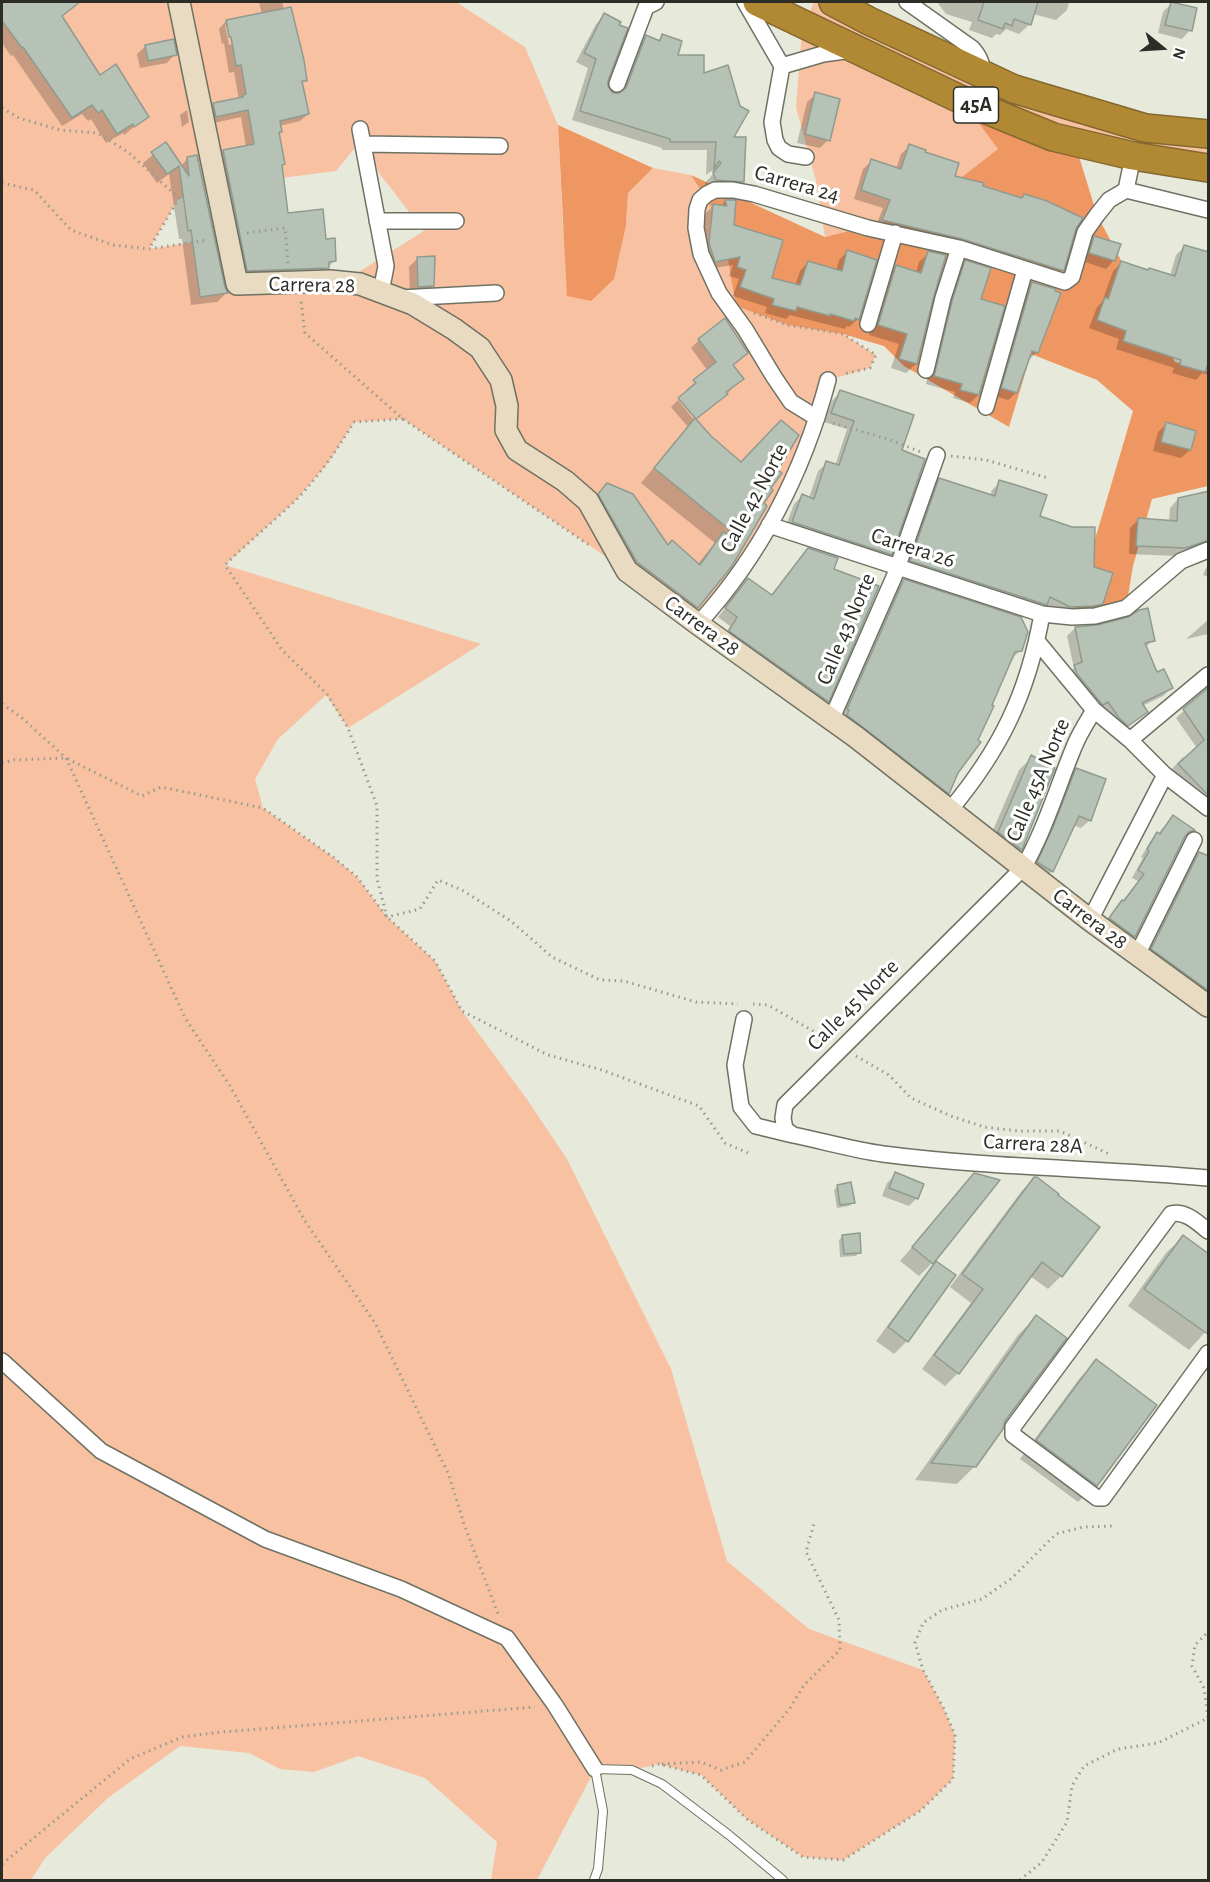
<!DOCTYPE html>
<style>
body{margin:0}
#map{position:relative;width:1210px;height:1882px;overflow:hidden;background:#e7e9da;font-family:"Alegreya Sans",sans-serif}
canvas{display:block}
.frame{position:absolute;inset:0;border:3px solid #2d2d28;pointer-events:none}
.north{position:absolute;left:1132px;top:18px;width:60px;height:60px;-webkit-text-stroke:4px #fff;paint-order:stroke;rotate:108deg;font-size:16px;font-weight:700;line-height:24px;text-align:center;color:#2d2d28}
.north::after{content:'';display:block;margin:auto;width:21px;height:27px;background:#2d2d28;clip-path:polygon(50% 0,100% 100%,50% 72%,0 100%)}
</style>
<div id="map">
<canvas width="1210" height="1882"></canvas>
<div class="frame"></div>
<div class="north">N</div>
</div>
<script>
const context = document.querySelector('canvas').getContext('2d');
context.lineJoin = 'round';
function fillPath(path, color) {
  context.fillStyle = color;
  context.fill(path, 'evenodd');
}
function stroke(path, color, width, dash) {
  context.strokeStyle = color;
  context.lineWidth = width;
  context.lineCap = dash ? 'butt' : 'round';
  context.setLineDash(dash || []);
  context.stroke(path);
}
function drawText(font, color, halo, rows, align = 'center') {
  context.font = font + ' "Alegreya Sans",sans-serif';
  context.lineWidth = 6;
  context.setLineDash([]);
  context.textBaseline = 'middle';
  context.strokeStyle = halo;
  context.fillStyle = color;
  for (const [text, x, y, turn = 0] of rows) {
    context.save();
    context.translate(x, y);
    context.rotate((+turn || 0) * Math.PI / 180);
    context.textAlign = isNaN(turn) ? turn : align;
    if (halo) context.strokeText(text, 0, 0);
    context.fillText(text, 0, 0);
    context.restore();
  }
}
fillPath(new Path2D(`
 M2,2H456L525,47L558,125L563,229L626,225L628,193L653,168L691,175L705,199L788,325L843,334L876,355L870,368L828,380L798,471L704,618L627,571L403,419L354,422L329,462L296,500L225,565L481,644L348,728L326,695L278,739L255,779L263,808L333,857L357,877L387,917L435,961L462,1011L526,1098L567,1159L671,1369L727,1561L809,1629L923,1670L943,1707L955,1735L953,1779L920,1811L843,1860L803,1857L748,1820L701,1775L659,1764L632,1770L595,1769L537,1880H491L497,1842L425,1778L358,1756L314,1772L280,1769L249,1753L180,1746L109,1797L45,1858L31,1880H2ZM363,138L379,173L424,231L330,290L290,284L285,228L149,249L179,198L265,180L336,171Z
 M814,2H860L891,32L1010,75L1133,116L1208,122V166L974,115L998,149L932,200L883,222L825,237L816,181L796,107L802,30Z`), '#f7c1a2');
fillPath(new Path2D(`
 M972,114L1077,150L1097,215L1175,362L1208,371V486L1152,499L1133,566L1126,608L1072,617L1133,411L1097,380L1031,354L1009,427L904,366L884,346L843,334L788,325L736,306L727,254L715,214L691,175L825,237L883,222L932,200L998,149Z
 M558,125L653,168L628,193L626,225L614,279L591,301L567,296Z`), '#ef9762');
fillPath(new Path2D(`
 M2,2H76L60,17L99,77L147,116L124,135L123,133L106,143L91,119L88,121L82,114L62,126L13,55L11,56L2,43Z
 M259,2H282L305,80L301,84L308,114L300,121L279,126L280,131L278,134L286,215L325,240L334,261L321,275L240,278L216,159L223,152L246,147L241,117L209,124L206,112L214,105L239,100L234,72L229,73L224,43L222,44L219,29L226,21L262,14ZM225,25H228L232,44L229,45Z
 M937,2H1069L1067,10L1056,20L1033,14L1030,24L1019,34L1006,29L1000,35L996,34L992,38L969,30L972,22L946,14Z
 M1171,4L1190,30L1182,39L1158,33L1163,12Z
 M605,15L606,87L612,94L619,95L637,46L646,37L657,41L662,36L675,56L703,75L731,138L742,181L733,190L707,189L705,183L714,173L711,171L706,175L707,150H662V148L572,120L588,68L576,62L596,24Z
 M146,46L175,54L167,63L140,68L137,54Z
 M816,94L828,140L820,148L797,143L807,102Z
 M187,110L189,122L182,127L180,115Z
 M166,144L181,166L187,159L223,287L226,293L217,302L191,305L182,239H179L169,174L157,183L143,163Z
 M910,146L923,153L953,177L1021,199L1024,195L1074,229L1062,270L1054,279L875,228L883,208L854,199L863,169L872,161L896,169L901,154Z
 M725,201L734,202L732,226L770,279L795,286L800,271L808,262L836,271L839,260L847,252L858,319L849,327L847,326L845,329L790,315L786,319L765,313L767,307L733,296L739,279L729,276L733,265L707,269L701,252L705,214L713,206L720,207Z
 M1095,237L1114,260L1106,269L1082,261L1086,246Z
 M1184,247L1208,276V375L1202,373L1196,380L1172,373L1174,368L1116,349L1119,339L1089,328L1097,307L1102,302L1113,271L1121,263L1170,276L1176,255Z
 M929,253L932,295L916,364L906,373L891,368L899,344L869,335L886,277L896,267L916,273L919,262Z
 M417,259L433,286L424,294L410,295L409,267Z
 M966,262L979,300L978,395L970,403L953,398L955,392L926,384L945,310L957,270Z
 M1032,283L1037,352L1029,360H1027L1016,393L1008,400L995,396L1025,291Z
 M699,340L746,353L732,366L742,379L718,402L697,418L686,390L708,371L691,348Z
 M840,392L900,451L890,554L882,562L784,531L794,504L802,496L809,498L818,471L827,463L835,466L847,429L824,422L832,401Z
 M678,400L694,420L740,464L776,470L762,503L766,506L697,607L684,621L623,576L594,499L608,485L668,547L697,565L715,543L641,483L688,427L671,407Z
 M1167,424L1195,432L1190,450L1181,458L1153,451L1158,432Z
 M940,479L990,496L992,490L1000,482L1093,568L1102,603L1093,612L1062,615L1043,606L1037,612L903,569L931,488Z
 M1208,491V554L1176,556L1129,554L1130,528L1139,519L1169,522L1170,508L1178,499L1206,493Z
 M800,558L877,587L827,701L819,709L722,639L730,626L718,617L748,580L771,596Z
 M1208,564V577L1203,575Z
 M904,581L1021,650L1011,659L948,793L940,801L840,717L896,589Z
 M1208,620V634L1186,639L1192,634Z
 M1098,627L1153,640L1145,648L1157,674L1171,688L1163,696L1142,706L1146,712L1119,732L1067,674L1074,668L1067,636L1075,628Z
 M1208,689V811L1170,771L1183,757L1186,759L1197,748L1176,718Z
 M1032,757L1021,849L1008,862L986,846L1019,770Z
 M1076,770L1090,820L1081,828L1073,825L1052,871L1044,879L1030,871L1068,779Z
 M1173,817L1192,831L1182,838L1134,936L1127,943L1103,926L1138,881L1132,878L1143,858L1141,857L1150,842Z
 M1199,854L1208,858V1005L1144,957L1191,862Z
 M896,1174L917,1198L909,1206L882,1196L887,1183Z
 M975,1174L932,1263L919,1276L900,1261Z
 M1034,1178L1056,1196L1061,1276L1048,1289L1030,1276L958,1373L945,1386L922,1369L971,1303L950,1287L1021,1192Z
 M838,1186L853,1203L849,1206L837,1208L834,1190Z
 M843,1236L860,1252L856,1256L840,1257L839,1240Z
 M1183,1237L1208,1329L1189,1350L1128,1306L1166,1253Z
 M937,1263L907,1341L894,1354L876,1341L924,1276Z
 M1036,1317L1004,1421L975,1466L957,1484L915,1480L1018,1335Z
 M1097,1361L1096,1485L1078,1502L1020,1459L1079,1379Z`), '#0003');
const building = new Path2D(`
 M2,2H80L62,16L100,75L116,64L149,117L134,127L133,124L117,134L102,110L98,113L92,105L72,118L23,47L22,48L2,21Z
 M984,2H1038L1031,25L1014,19L1012,26L1005,23L1003,29L978,20Z
 M1171,2L1197,8L1192,31L1165,25Z
 M291,7L304,60L307,81H302L309,114L280,121L282,132H279L285,164L282,165L288,213L323,209L326,239L335,238L336,261L329,262V268L247,271L223,150L254,144L248,110L216,117L213,103L243,97V95L246,94L241,65L236,66L231,37H229L226,20Z
 M604,13L621,22L619,25L628,28L608,81V86L613,93H619L626,88L646,35L660,41L662,34L682,41L678,55H704V73L728,65L740,106L749,111L734,137H746L744,182L716,180L713,173L721,163L719,161L714,169L716,142H670V139L580,111L596,59L584,53Z
 M174,39L177,55L148,61L145,45Z
 M815,92L840,99L830,141L805,134Z
 M166,142L189,176L187,157L197,155L225,287L228,293L200,297L191,230L188,231L179,166L167,174L151,152Z
 M909,144L926,150L925,152L959,163L955,176L984,183L983,186L1022,198L1024,194L1047,201L1083,218L1076,229L1064,271L962,239L882,220L890,200L861,190L871,159L901,169Z
 M725,200H736L734,225L783,240L772,278L800,285L808,261L842,271L847,250L877,260L859,320L855,318L854,321L830,314V316L797,307L796,311L772,305L774,299L740,287L746,270L737,267L740,257L715,262L709,243L713,204L727,206Z
 M1094,236L1121,244L1115,261L1089,253Z
 M1184,245L1209,252V361L1205,372L1180,365L1181,360L1123,341L1126,331L1097,320L1105,297L1108,299L1121,261L1148,270L1149,268L1175,276Z
 M928,251L946,255L934,296L917,364L899,359L907,334L878,325L896,265L921,273Z
 M435,256L434,286L418,287L417,257Z
 M965,260L991,268L981,299L1005,306L979,395L960,390L962,384L934,376L952,301Z
 M1032,282L1056,289L1055,291L1061,293L1038,353L1032,351L1017,393L1001,388Z
 M725,318L748,353L733,365L744,379L726,392L728,394L696,419L678,398L696,383L693,380L716,362L698,339Z
 M840,390L914,415L902,450L925,459L892,555L792,522L802,494L814,499L826,461L839,465L854,421L831,413Z
 M695,418L711,436L741,462L781,420L799,435L778,470L782,473L771,488L773,490L764,503L767,506L732,566L698,608L637,562L598,494L607,483L633,494L668,545L672,540L700,565L723,532L741,539L654,468Z
 M1166,422L1196,431L1191,450L1161,442Z
 M939,478L995,496L999,480L1016,485L1047,495L1040,516L1072,527H1095L1094,567L1113,573L1103,604L1094,606L1070,607L1050,597L1047,605L1044,604L910,561Z
 M1209,491V540L1186,548L1136,546L1138,518L1177,521L1178,498Z
 M808,548L838,558L834,569L879,586L829,702L729,631L737,617L725,608L748,578L772,595Z
 M904,579L1021,617L1028,632L1022,651L1015,652L992,705L994,706L978,740L981,742L958,773L949,794L847,715L849,710L847,709Z
 M1148,608L1155,641L1145,643L1157,672L1164,669L1173,688L1142,703L1148,712L1128,726L1119,718L1108,702L1103,705L1101,703L1077,674L1074,665L1082,662L1075,627L1097,625L1128,617L1139,610Z
 M1209,687V796L1178,764L1204,740L1183,709Z
 M1031,755L1055,768L1022,850L998,832Z
 M1076,768L1106,779L1091,821L1079,816L1053,872L1037,862L1053,827Z
 M1173,815L1195,830L1189,832L1185,836L1135,937L1109,918L1122,900L1124,901L1144,874L1138,870L1149,851L1147,849L1157,832L1160,834Z
 M1199,852L1209,856V991L1151,949Z
 M895,1172L924,1184L918,1199L889,1188Z
 M974,1173L1000,1180L933,1264L912,1247Z
 M1034,1177H1037L1059,1194L1058,1195L1100,1227L1062,1277L1042,1262L959,1374L934,1355L983,1289L962,1274Z
 M851,1182L855,1203L840,1205L837,1185Z
 M860,1233L861,1253L844,1254L842,1235Z
 M1183,1235L1209,1254V1335L1144,1289Z
 M936,1261L956,1275L908,1342L888,1327Z
 M1036,1315L1067,1338L1005,1421L1003,1429L976,1467L931,1463Z
 M1096,1359L1157,1405L1097,1486L1036,1440Z`);
fillPath(building, '#b6c2b6');
stroke(building, '#909b90', 1.5);
const lane = new Path2D(`
 M594,1880L598,1869L603,1811L595,1769L632,1770L662,1784L729,1835L783,1880`);
const street = new Path2D(`
 M745,2L782,66L772,122L775,140L779,148L788,154L806,157
 M907,2L972,48C980,57 982,63 983,76
 M782,66L823,54L852,50
 M617,84L646,7L656,2
 M360,129L386,266L381,292
 M363,144L500,146
 M1126,190L1208,210
 M377,221H456
 M400,298L496,293
 M868,324L895,233
 M926,370L943,298L959,248
 M986,407L1025,270
 M817,418L791,402L774,377L745,329L719,293L701,254L696,228L697,209L700,200L707,194L715,190H733L754,194L868,228L959,248L1065,282L1072,277L1085,232L1097,215L1109,200L1126,190L1133,156
 M769,525L1042,614L1072,617L1095,616L1126,608L1181,561L1208,550
 M698,624C761,555 804,470 828,380
 M1037,641L1094,710L1130,740L1165,775L1208,808
 M1094,710C1087,722 1079,734 1074,747C1057,788 1045,830 1023,868L785,1105L783,1118L785,1129L793,1135C823,1141 853,1150 883,1154C991,1168 1100,1168 1208,1178
 M832,718L894,577L937,455
 M1130,740L1208,675
 M950,810C1001,749 1028,693 1042,614
 M1090,920L1165,775
 M1137,955L1194,840
 M744,1019L735,1065L741,1107L756,1126L793,1135
 M1208,1231C1198,1223 1185,1210 1171,1214L1013,1427V1435L1097,1498H1103L1208,1353
 M2,1361L101,1451L265,1539L401,1589L507,1638L555,1705L595,1769`);
const secondary = new Path2D(`
 M179,2L237,284L330,281L360,284L413,304L454,329L480,348L501,380L507,406L506,430L517,450L565,481L588,501L627,571L698,624L856,737L1090,920L1208,1006`);
const highway = new Path2D(`
 M757,2L960,99L1053,137L1133,156L1208,168
 M833,2L869,21L1014,89L1145,128L1208,134`);
stroke(lane, '#6f7163', 10);
stroke(street, '#6f7163', 18);
stroke(secondary, '#6f7163', 24);
stroke(highway, '#83682f', 30);
stroke(new Path2D(`
 M2,108L19,118L60,130L97,133L128,152L179,198L149,249L208,240
 M2,183L34,190L71,230L113,245L149,249
 M247,233L285,228L288,265
 M301,302L305,333L403,419L589,545
 M754,313L788,325L843,334L876,355L870,368L843,374
 M403,419L354,422C337,450 319,476 296,500C273,522 248,542 225,565L282,650L327,694L348,728L377,806V879L387,917L420,909L438,880L462,890L511,921L552,957L600,980L624,981L696,1002L738,1004
 M833,423L888,439L921,452
 M951,456L986,460L1048,478
 M2,704L21,717L66,758L185,1018L230,1086L305,1221L375,1323L449,1475L464,1524L498,1614
 M2,763L14,760L66,758L142,796L161,787L263,808L333,857L357,877L387,917L435,961L462,1011L548,1055L602,1070L699,1106L725,1143L748,1153
 M753,1004L768,1005L827,1039
 M856,1056L889,1075L911,1098L951,1116L984,1127L1019,1131H1060L1109,1154
 M662,1764L701,1762L721,1770L745,1762L790,1708L804,1685L840,1650L839,1620L806,1552L815,1520
 M652,1766L659,1764L701,1775L748,1820L803,1857L843,1860L920,1811L953,1779L955,1735L943,1707L923,1670L915,1643L923,1623L942,1610L982,1599L1012,1578L1056,1534L1083,1527L1113,1526
 M2,1864L130,1759L182,1737L222,1732L535,1707
 M1020,1880L1042,1862L1067,1822L1072,1786L1084,1766L1118,1749L1158,1743L1208,1718L1204,1688L1192,1666L1195,1645L1208,1632`), '#999a8f', 3, [1.5, 4.5]);
stroke(lane, '#fff', 8);
stroke(street, '#fff', 15);
stroke(secondary, '#e8dbc2', 21);
stroke(highway, '#b18833', 27);
for (const [x, y, w] of [
 [976,105,45]
]) {
  const box = new Path2D();
  box.roundRect(x - w / 2, y - 18, w, 36, 4.5);
  context.fillStyle = '#fff';
  context.fill(box);
  stroke(box, '#2d2d28', 1.5);
}
drawText('bold 21px', '#2d2d28', null, [
 ["45A",976,105]
]);
drawText('22px', '#2d2d28', '#fff', [
 ["Carrera 24",797,184,16],
 ["Carrera 28",312,285,1],
 ["Calle 42 Norte",754,498,-62],
 ["Carrera 26",913,548,18],
 ["Carrera 28",702,626,36],
 ["Calle 43 Norte",846,629,-67],
 ["Calle 45A Norte",1038,780,-67],
 ["Carrera 28",1090,919,37],
 ["Calle 45 Norte",853,1005,-45],
 ["Carrera 28A",1033,1144,3]
]);
</script>
